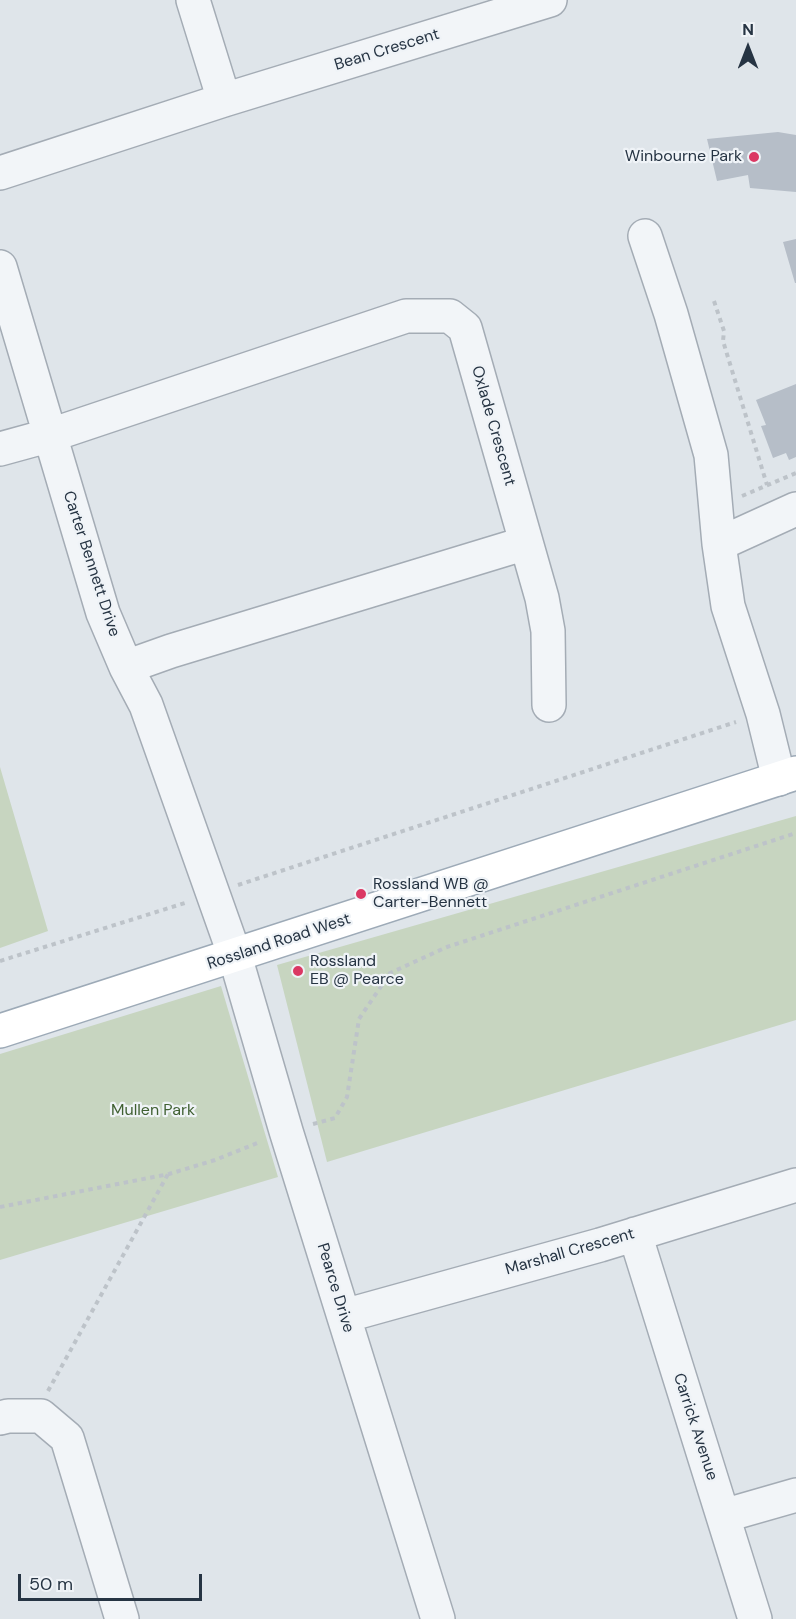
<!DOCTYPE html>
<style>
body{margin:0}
#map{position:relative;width:796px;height:1619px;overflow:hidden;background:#dfe5ea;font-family:"DM Sans",sans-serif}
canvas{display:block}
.north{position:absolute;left:718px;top:18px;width:60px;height:60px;-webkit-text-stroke:4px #eff3f7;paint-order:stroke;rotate:0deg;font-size:16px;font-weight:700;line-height:24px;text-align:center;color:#263443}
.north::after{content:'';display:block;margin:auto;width:21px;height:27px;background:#263443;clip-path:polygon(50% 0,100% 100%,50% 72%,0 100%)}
.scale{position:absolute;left:18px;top:1574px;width:184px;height:27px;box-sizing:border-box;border:3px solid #263443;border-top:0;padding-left:8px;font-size:18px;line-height:21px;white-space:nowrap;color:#263443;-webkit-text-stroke:4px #eff3f7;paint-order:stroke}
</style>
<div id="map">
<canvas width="796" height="1619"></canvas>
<div class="north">N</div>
<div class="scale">50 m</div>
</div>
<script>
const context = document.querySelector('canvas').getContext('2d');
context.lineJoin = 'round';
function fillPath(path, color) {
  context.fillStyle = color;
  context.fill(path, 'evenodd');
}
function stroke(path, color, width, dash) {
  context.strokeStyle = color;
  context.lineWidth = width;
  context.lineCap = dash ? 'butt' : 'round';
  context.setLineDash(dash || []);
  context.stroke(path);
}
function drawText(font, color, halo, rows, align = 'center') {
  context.font = font + ' "DM Sans",sans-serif';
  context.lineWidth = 4.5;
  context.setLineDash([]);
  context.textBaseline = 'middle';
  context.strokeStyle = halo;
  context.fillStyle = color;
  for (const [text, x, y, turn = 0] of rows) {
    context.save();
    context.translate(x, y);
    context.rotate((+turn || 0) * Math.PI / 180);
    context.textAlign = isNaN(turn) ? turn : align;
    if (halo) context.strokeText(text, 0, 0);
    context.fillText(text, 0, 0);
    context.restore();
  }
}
fillPath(new Path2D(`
 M0,767L48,931L0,948Z
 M796,816V1020L327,1162L277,965Z
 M221,986L278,1177L0,1260V1054Z`), '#c7d5c0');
fillPath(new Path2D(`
 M778,132L796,135V192L750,188L748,175L717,181L707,139Z
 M796,239V283H795L783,242Z
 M796,384V457L789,460L786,453L773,458L761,426L766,425L756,400Z`), '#b6bec8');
const minor = new Path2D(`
 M193,0L224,100
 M0,173L224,100L550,0
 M645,236L671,314L711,455L719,544L728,606L763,714L779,779
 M0,267L103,613L126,667L146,705L235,956L286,1131L438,1619
 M0,449L51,435L406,316H450L465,328L542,598L548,631L549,705
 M719,544L796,509
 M126,667L171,651L526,543
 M635,1234L755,1619
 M344,1316L600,1245L796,1185
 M0,1418L8,1416H41L67,1438L122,1619
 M723,1516L796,1495`);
const major = new Path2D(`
 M0,1031L796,773`);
stroke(minor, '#a4acb5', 36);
stroke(major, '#9daab7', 36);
stroke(new Path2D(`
 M714,301L724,331L723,341L767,485
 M742,496L796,473
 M238,885L736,722
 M0,961L188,902
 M313,1124L335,1118L347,1097L359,1019L390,973L447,947L796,833
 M0,1207L169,1174L215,1160L260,1142
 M48,1391L168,1174`), '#bdc3c9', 4, [4.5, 4.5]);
stroke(minor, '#f2f5f8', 33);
stroke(major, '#fff', 33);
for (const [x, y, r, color] of [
 [754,157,6,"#db3863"],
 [361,894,6,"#db3863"],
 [298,971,6,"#db3863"]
]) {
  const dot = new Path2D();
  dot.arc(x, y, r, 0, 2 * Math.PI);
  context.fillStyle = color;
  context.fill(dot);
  stroke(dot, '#eff3f7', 2);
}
drawText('16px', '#263443', '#eff3f7', [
 ["Bean Crescent",387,50,-17],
 ["Oxlade Crescent",493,426,74],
 ["Carter Bennett Drive",91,564,72],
 ["Rossland Road West",279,942,-18],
 ["Marshall Crescent",570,1252,-16],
 ["Pearce Drive",335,1288,73],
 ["Carrick Avenue",695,1427,72]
]);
drawText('16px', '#263443', '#eff3f7', [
 ["Winbourne Park",742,157,"right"],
 ["Rossland WB @",373,885],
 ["Carter-Bennett",373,903],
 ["Rossland",310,962],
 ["EB @ Pearce",310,980]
], 'left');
drawText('16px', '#406032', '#eff3f7', [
 ["Mullen Park",153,1111]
]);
</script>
